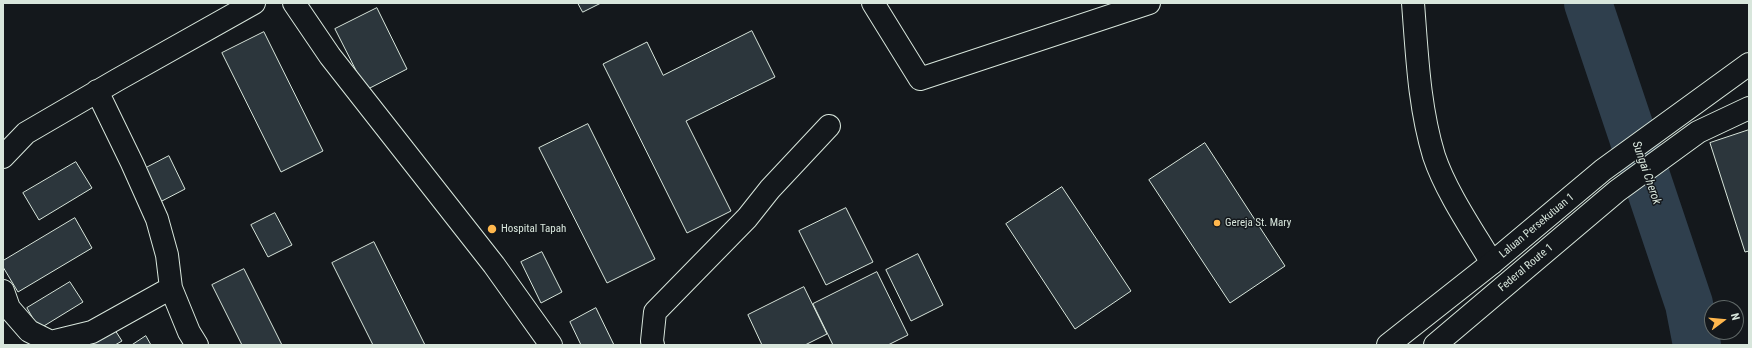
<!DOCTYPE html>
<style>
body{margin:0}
#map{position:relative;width:1752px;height:348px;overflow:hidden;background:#14181c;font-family:"Roboto Condensed",sans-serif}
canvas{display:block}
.frame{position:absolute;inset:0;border:4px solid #d8e6dc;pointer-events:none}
.north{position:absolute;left:1704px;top:300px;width:40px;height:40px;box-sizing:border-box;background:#14181c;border:1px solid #626a69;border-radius:50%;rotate:74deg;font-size:11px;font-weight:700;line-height:16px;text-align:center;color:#d8e6dc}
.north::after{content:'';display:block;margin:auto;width:14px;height:18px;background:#ffb74d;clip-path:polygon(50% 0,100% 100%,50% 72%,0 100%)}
</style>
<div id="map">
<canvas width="1752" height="348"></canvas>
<div class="frame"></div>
<div class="north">N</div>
</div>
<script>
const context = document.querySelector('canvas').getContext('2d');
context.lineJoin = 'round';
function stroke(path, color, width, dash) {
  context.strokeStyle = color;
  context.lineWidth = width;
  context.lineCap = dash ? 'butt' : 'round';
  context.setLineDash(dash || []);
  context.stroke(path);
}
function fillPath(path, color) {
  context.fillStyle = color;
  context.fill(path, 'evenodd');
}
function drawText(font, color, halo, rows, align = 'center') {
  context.font = font + ' "Roboto Condensed",sans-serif';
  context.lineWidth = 3;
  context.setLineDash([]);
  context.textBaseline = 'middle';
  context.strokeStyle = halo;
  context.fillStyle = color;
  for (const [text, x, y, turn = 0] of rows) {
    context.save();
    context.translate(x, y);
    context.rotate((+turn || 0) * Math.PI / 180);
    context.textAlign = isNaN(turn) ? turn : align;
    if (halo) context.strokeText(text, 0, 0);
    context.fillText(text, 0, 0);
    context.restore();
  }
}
stroke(new Path2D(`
 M1588,3L1689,304L1697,345`), '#2f3f4d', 48);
const building = new Path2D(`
 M578,3H601L583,12Z
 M377,8L407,69L366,90L335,29Z
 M752,31L775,77L686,121L731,211L687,233L603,64L647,42L663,75Z
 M264,32L323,151L281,172L222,53Z
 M588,124L655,259L607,283L539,148Z
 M1749,130V251L1745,252L1710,143Z
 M1205,143L1285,266L1230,303L1149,180Z
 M169,156L185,189L160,202L144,169Z
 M76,162L92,188L39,220L23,193Z
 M1062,187L1131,291L1075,329L1006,224Z
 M846,208L873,262L826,285L799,231Z
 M275,213L292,245L268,257L251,225Z
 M75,218L92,248L18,292L3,267V261Z
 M374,242L425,345H373L332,263Z
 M542,252L562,292L541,303L521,262Z
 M918,254L943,305L911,321L886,270Z
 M244,269L282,345H242L212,285Z
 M877,272L908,335L888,345H833L813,304Z
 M70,282L83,302L39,329L27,308Z
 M804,287L827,334L805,345H762L748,315Z
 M596,308L614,345H581L570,322Z
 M113,327L122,341L115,345H83Z
 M146,336L151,345H132Z`);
fillPath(building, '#2c363c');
stroke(building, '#d8e6dc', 1);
const minor = new Path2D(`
 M294,3L330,56L494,265L551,345
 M873,3L920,79L1149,3
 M1413,3C1417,54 1419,107 1434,156C1446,192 1473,231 1492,263
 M97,91L132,163L157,219L167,255L171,288L189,332L197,345
 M3,157L26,133L117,80L254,3
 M3,291L9,308L29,331L51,342L92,332L171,288
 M653,345L652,341L655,312L747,218L770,189L829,126`);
const highway = new Path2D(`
 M1388,345L1492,263L1603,170L1749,64
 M1435,345L1617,191L1698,132L1749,108`);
stroke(minor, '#d8e6dc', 24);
stroke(highway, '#d8e6dc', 24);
stroke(minor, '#14181c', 22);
stroke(highway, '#14181c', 22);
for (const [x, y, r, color] of [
 [1217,223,4,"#ffb74d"],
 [492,229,5,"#ffb74d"]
]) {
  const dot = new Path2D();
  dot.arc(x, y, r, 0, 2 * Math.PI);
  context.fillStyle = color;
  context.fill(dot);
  stroke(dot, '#14181c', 1.5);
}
drawText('11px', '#d8e6dc', '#14181c', [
 ["Gereja St. Mary",1225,223],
 ["Hospital Tapah",501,229]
], 'left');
drawText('11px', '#d8e6dc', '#14181c', [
 ["Laluan Persekutuan 1",1537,226,-40],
 ["Federal Route 1",1526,268,-40]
]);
drawText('italic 12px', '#d8e6dc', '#14181c', [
 ["Sungai Cherok",1646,173,71]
]);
</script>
